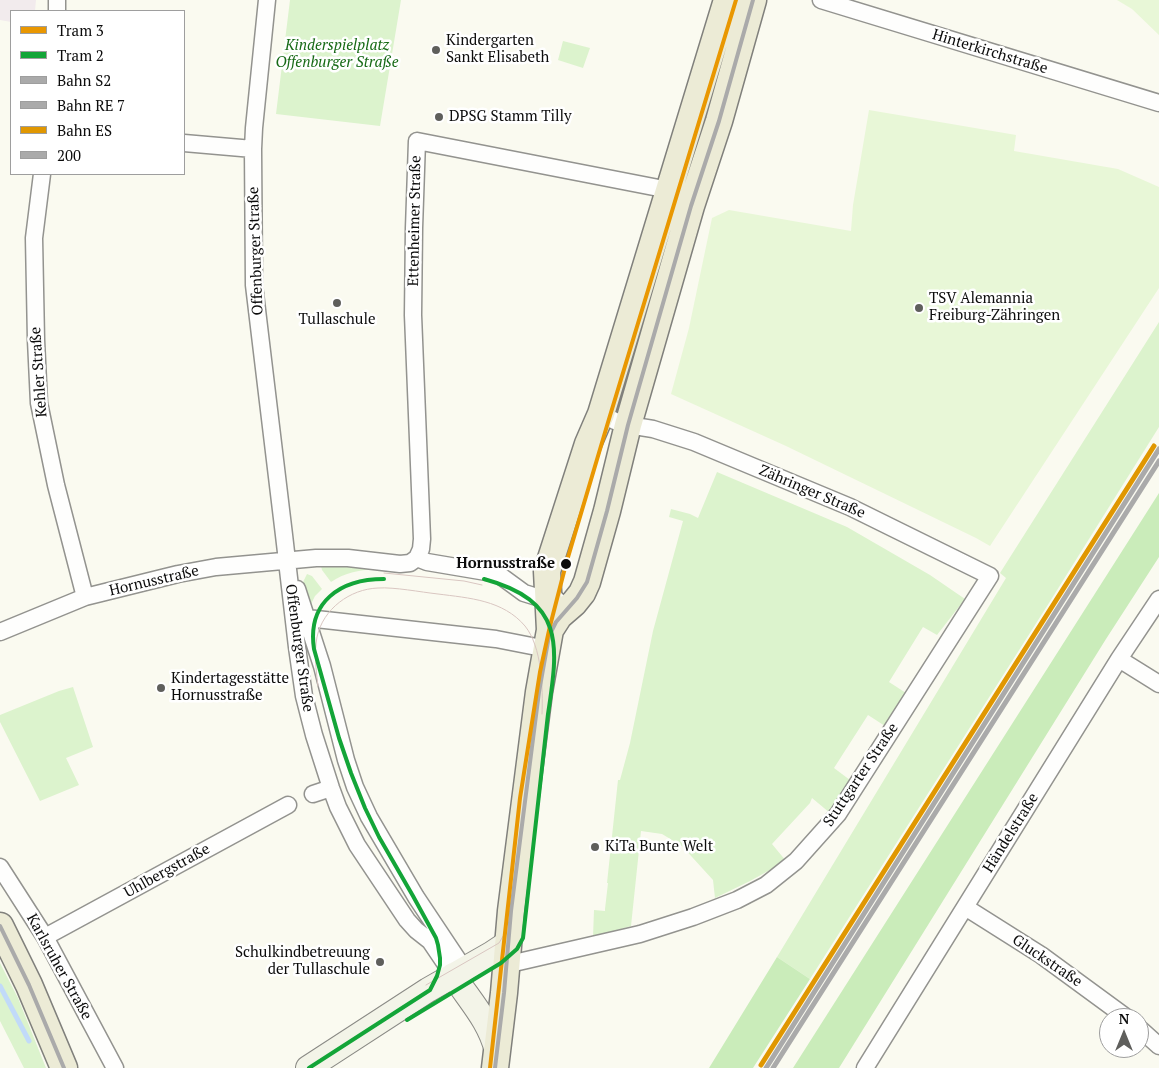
<!DOCTYPE html>
<meta charset="utf-8">
<style>
body{margin:0}
#map{position:relative;width:1159px;height:1068px;overflow:hidden;background:#fafaf0;font-family:"PT Serif",serif}
canvas{display:block}
.legend{position:absolute;left:10px;top:10px;width:175px;height:165px;box-sizing:border-box;background:#fff;border:1px solid #9e9e9e;margin:0;padding:6px 9px;list-style:none;font-size:15px;color:#0c0c0c}
.legend li{display:flex;align-items:center;gap:10px;height:25px}
.legend b{width:25px;border:1px solid #9e9e9e}
.north{position:absolute;left:1099px;top:1008px;width:50px;height:50px;box-sizing:border-box;background:#fff;border:1px solid #9e9e9e;border-radius:50%;rotate:0deg;font-size:14px;font-weight:700;line-height:20px;text-align:center;color:#0c0c0c}
.north::after{content:'';display:block;margin:auto;width:18px;height:22px;background:#5f5f5c;clip-path:polygon(50% 0,100% 100%,50% 72%,0 100%)}
</style>
<div id="map">
<canvas width="1159" height="1068"></canvas>
<ul class="legend">
<li><b style="height:6px;background:#e99701"></b>Tram 3</li>
<li><b style="height:6px;background:#13a538"></b>Tram 2</li>
<li><b style="height:6px;background:#aaa"></b>Bahn S2</li>
<li><b style="height:6px;background:#aaa"></b>Bahn RE 7</li>
<li><b style="height:6px;background:#e09701"></b>Bahn ES</li>
<li><b style="height:6px;background:#aaa"></b>200</li>
</ul>
<div class="north">N</div>
</div>
<script>
const context = document.querySelector('canvas').getContext('2d');
context.lineJoin = 'round';
function fillPath(path, color) {
  context.fillStyle = color;
  context.fill(path, 'evenodd');
}
function stroke(path, color, width, dash) {
  context.strokeStyle = color;
  context.lineWidth = width;
  context.lineCap = dash ? 'butt' : 'round';
  context.setLineDash(dash || []);
  context.stroke(path);
}
function drawText(font, color, halo, rows, align = 'center') {
  context.font = font + ' "PT Serif",serif';
  context.lineWidth = 5;
  context.setLineDash([]);
  context.textBaseline = 'middle';
  context.strokeStyle = halo;
  context.fillStyle = color;
  for (const [text, x, y, turn = 0] of rows) {
    context.save();
    context.translate(x, y);
    context.rotate((+turn || 0) * Math.PI / 180);
    context.textAlign = isNaN(turn) ? turn : align;
    if (halo) context.strokeText(text, 0, 0);
    context.fillText(text, 0, 0);
    context.restore();
  }
}
fillPath(new Path2D(`
 M0,0H36L35,11H11V22L0,20Z`), '#f2ebed');
fillPath(new Path2D(`
 M290,0H401L380,126L276,114Z
 M563,41L590,48L583,68L558,60Z
 M1159,322V427L1049,603L810,979L777,957L1006,578L1000,573Z
 M717,472L847,527L930,575L965,599L937,635L923,627L889,682L906,693L885,726L868,715L834,768L850,780L830,813L812,798L810,803L772,844L786,861L750,881L715,898L713,880L682,846L662,834L641,831L631,926L593,937L594,910L605,911V909L608,883H607L618,780H620L630,743L653,631L683,521L669,517L671,509L690,514L698,518Z
 M346,565L375,569C359,570 344,573 331,582L322,570L321,566Z
 M307,574L312,576L322,589L315,596L310,606L302,584Z
 M73,687L93,747L66,758L79,785L40,801L0,722V715L59,691Z
 M0,963L18,998L46,1068H24L0,1021Z`), '#dcf3cd');
fillPath(new Path2D(`
 M1159,493V557L1106,639L839,1068H793Z
 M777,957L810,979L753,1068H709Z`), '#caecba');
fillPath(new Path2D(`
 M1117,0H1159V35L1132,9Z
 M869,110L1016,135L1014,151L1118,169L1159,187V288L990,546L976,538L786,446L671,394L689,328L712,218L729,210L851,231L853,205Z`), '#e8f7d7');
stroke(new Path2D(`
 M0,986L29,1041`), '#c1daf9', 5);
const minor = new Path2D(`
 M267,0L254,128L253,149L254,285L284,535L297,647L304,696L314,735L331,788L338,807L357,845L407,920L416,930L430,941L453,975
 M821,0L1159,103
 M57,11V0
 M184,143L253,149
 M42,174L34,238L36,340L39,403L56,485L85,597
 M417,558L427,562L498,574L524,593L537,597L557,600
 M297,589L322,666L346,760L355,787L369,817L416,897L464,969
 M298,617L496,639L547,649
 M0,632L85,597L178,574L216,567L316,558H348L400,564L410,563L417,558L421,549L422,539L413,315L414,228L417,141L669,190
 M1119,659L1159,684
 M313,794L331,788
 M0,867L45,937L115,1068
 M965,907L1041,955L1127,1018
 M45,937L288,805
 M498,961L514,963L640,934L693,917L737,900L766,885L796,861L838,814L990,576L850,507L694,442L653,429L628,425L615,421L601,414
 M1139,1028L1159,1046
 M865,1068L1119,659L1159,599`);
const secondary = new Path2D(`
 M453,975C470,1001 489,1020 497,1051
 M308,1068L428,990L491,954L503,946L508,941`);
const primary = new Path2D(`
 M550,630L559,616L574,603L582,593L587,582L607,511L628,425L691,206L719,121L753,0
 M0,926L29,985L64,1068
 M495,1068L504,993L511,911L539,692L550,630L547,571L588,444L601,414L727,0`);
stroke(minor, '#93938f', 19);
stroke(secondary, '#8a8a85', 26);
stroke(primary, '#80807c', 29);
stroke(minor, '#fefefd', 16);
stroke(secondary, '#f3f4e8', 24);
stroke(primary, '#ecebd6', 26);
stroke(new Path2D(`
 M384,573L464,581L482,585
 M318,686C316,670 314,653 317,637C323,609 350,589 378,588C395,587 420,592 438,594C469,598 503,600 525,626C542,647 543,688 542,714
 M426,985L499,943L505,933`), '#d9c6c1', 1);
stroke(new Path2D(`
 M0,926L29,985L64,1068
 M495,1068L504,993L511,911L539,692L549,636L556,622L577,598L587,582L607,511L628,425L691,206L719,121L753,0`), '#aaa', 4);
stroke(new Path2D(`
 M766,1068L1159,449`), '#aaa', 5);
stroke(new Path2D(`
 M773,1068L1159,461`), '#aaa', 5);
stroke(new Path2D(`
 M761,1065L1154,446`), '#e09701', 5);
stroke(new Path2D(`
 M490,1068L520,798L540,672L550,626L566,564L609,419L736,0`), '#e99701', 4);
stroke(new Path2D(`
 M407,1020L501,963L517,949L523,938L548,714C559,643 564,601 484,579
 M309,1068L430,990L437,976L440,965V958L438,945L436,938L413,896L379,837L365,808L351,773L339,738L314,649C307,602 340,579 384,579`), '#13a538', 4);
for (const [x, y, r, color] of [
 [436,50,5,"#5f5f5c"],
 [439,117,5,"#5f5f5c"],
 [337,303,5,"#5f5f5c"],
 [919,308,5,"#5f5f5c"],
 [566,564,6,"#0c0c0c"],
 [161,688,5,"#5f5f5c"],
 [595,847,5,"#5f5f5c"],
 [380,962,5,"#5f5f5c"]
]) {
  const dot = new Path2D();
  dot.arc(x, y, r, 0, 2 * Math.PI);
  context.fillStyle = color;
  context.fill(dot);
  stroke(dot, '#fff', 2);
}
drawText('15px', '#0c0c0c', '#fff', [
 ["Kindergarten",446,41],
 ["Sankt Elisabeth",446,58],
 ["DPSG Stamm Tilly",449,117],
 ["TSV Alemannia",929,299],
 ["Freiburg-Zähringen",929,316],
 ["Tullaschule",337,320,"center"],
 ["Kindertagesstätte",171,679],
 ["Hornusstraße",171,696],
 ["KiTa Bunte Welt",605,847],
 ["Schulkindbetreuung",370,953,"right"],
 ["der Tullaschule",370,970,"right"]
], 'left');
drawText('italic 15px', '#176a16', '#fff', [
 ["Kinderspielplatz",337,46],
 ["Offenburger Straße",337,63]
]);
drawText('15px', '#0c0c0c', '#fff', [
 ["Hinterkirchstraße",990,52,17],
 ["Ettenheimer Straße",415,221,-89],
 ["Offenburger Straße",256,251,-92],
 ["Kehler Straße",39,372,-94],
 ["Zähringer Straße",812,492,23],
 ["Hornusstraße",154,581,-13],
 ["Offenburger Straße",299,648,82],
 ["Stuttgarter Straße",861,775,-56],
 ["Händelstraße",1011,833,-58],
 ["Uhlbergstraße",167,871,-29],
 ["Gluckstraße",1047,961,34],
 ["Karlsruher Straße",59,967,61]
]);
drawText('bold 15px', '#0c0c0c', '#fff', [
 ["Hornusstraße",555,564]
], 'right');
</script>
